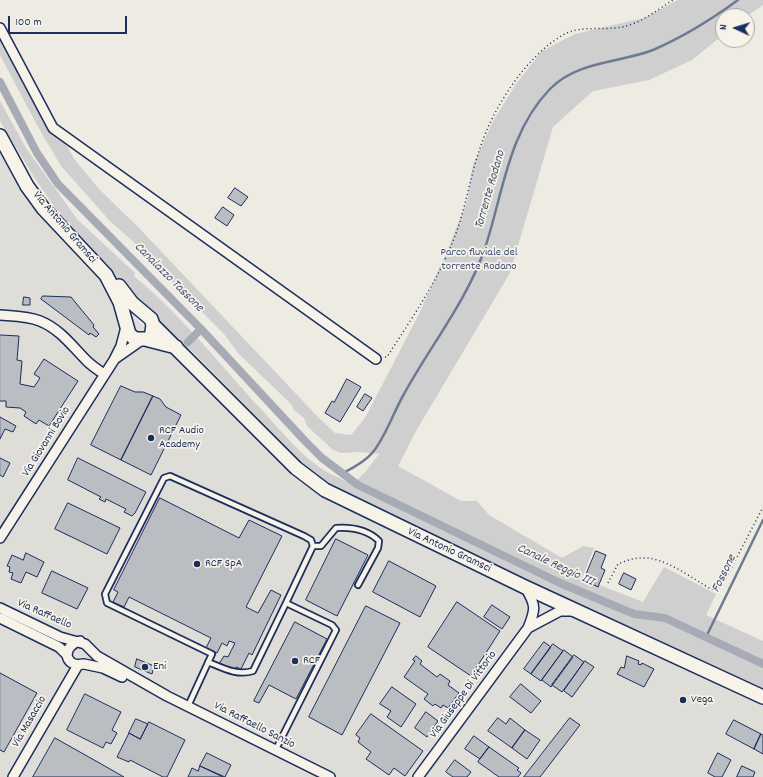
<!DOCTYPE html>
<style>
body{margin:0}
#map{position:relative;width:763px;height:777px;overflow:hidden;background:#eeebe2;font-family:Dekko,sans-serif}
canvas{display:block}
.north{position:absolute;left:715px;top:8px;width:40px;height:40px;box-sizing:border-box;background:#f7f3e8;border:1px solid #9fa5b1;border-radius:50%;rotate:274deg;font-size:11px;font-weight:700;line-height:16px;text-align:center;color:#1b2f5e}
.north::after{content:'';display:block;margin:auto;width:14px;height:18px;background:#1b2f5e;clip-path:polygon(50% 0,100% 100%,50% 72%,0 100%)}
.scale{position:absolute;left:8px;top:16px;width:119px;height:18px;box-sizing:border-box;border:2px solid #1b2f5e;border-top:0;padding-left:5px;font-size:12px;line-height:14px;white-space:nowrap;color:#1b2f5e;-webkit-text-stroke:3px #f7f3e8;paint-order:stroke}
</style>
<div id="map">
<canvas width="763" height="777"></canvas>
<div class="north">N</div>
<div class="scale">100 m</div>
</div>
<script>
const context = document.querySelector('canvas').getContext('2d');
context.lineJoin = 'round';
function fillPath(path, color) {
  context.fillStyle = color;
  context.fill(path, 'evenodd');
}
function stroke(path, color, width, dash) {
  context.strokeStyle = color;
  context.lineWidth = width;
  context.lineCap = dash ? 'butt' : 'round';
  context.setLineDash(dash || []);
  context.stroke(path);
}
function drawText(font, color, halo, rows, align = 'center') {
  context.font = font + ' Dekko,sans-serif';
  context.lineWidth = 3.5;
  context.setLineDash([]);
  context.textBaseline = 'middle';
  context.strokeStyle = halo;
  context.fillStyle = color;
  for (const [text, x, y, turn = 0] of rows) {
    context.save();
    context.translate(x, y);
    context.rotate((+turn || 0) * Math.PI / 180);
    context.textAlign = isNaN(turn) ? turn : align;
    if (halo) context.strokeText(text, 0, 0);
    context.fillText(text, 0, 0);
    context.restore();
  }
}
fillPath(new Path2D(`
 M0,147L35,208L64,242L104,283L112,294L248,431L306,485L361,516L597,628L763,698V777H0Z`), '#deddd8');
fillPath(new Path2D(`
 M678,0H763V5L747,16H723V35L692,60L649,80L593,91L553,127L510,273L416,431L398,466L461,501H477L489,515L562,558L583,546L594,548L582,578L643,602L664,567L716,594L706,615L763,641V692L352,499L323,482L313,475L192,351L167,334L157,322L152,312L139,303L130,295L55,208L34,177L0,121V101L26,148L77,219L135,273L134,276C180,314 218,362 258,406C276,425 295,449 315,464C325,472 341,479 353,484L366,471L379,454L359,452L341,453L333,450L307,426L304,418L294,410L292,405L238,353L224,334L159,269L156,262L110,221L61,166L38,127L0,55V31L75,160L99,189L140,229L318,417L335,433L351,435L365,418L419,314L450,244L467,201L473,165L493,121L516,84L542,51L575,34L644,18Z`), '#cfcfcf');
stroke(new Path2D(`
 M343,473C353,468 366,461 373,452C386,436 393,413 404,394C430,346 467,301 485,248C503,194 508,132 550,89C577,61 619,63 653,50C683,37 712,19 738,0
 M706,637L763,520`), '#6e7992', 2.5);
stroke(new Path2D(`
 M0,82L37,153L58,184L201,329L305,441L322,458L358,485L560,583L634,614L665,618L763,664
 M188,342L201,329`), '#a6abb5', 8);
const building = new Path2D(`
 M235,188L248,197L241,206L228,198Z
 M223,207L234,215L227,226L215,218Z
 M43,296L71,297L94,325L93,327L99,334L96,337L90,333L89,335L41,299Z
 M24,297L30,298V305H23Z
 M0,335L19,336L17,360L22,361L20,384L34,387L40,378L34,374L44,359L78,381L49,426L39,420L36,424L24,416L26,412L20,408L6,407V401H0Z
 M347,379L361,387L340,422L325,413L332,401L334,402Z
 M121,386L135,392H143L153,396L121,460L91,445Z
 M365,394L372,398L363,411L357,407Z
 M153,396L160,399L166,407L181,415L151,475L121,460Z
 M0,417L16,426L13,432L5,429L0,439Z
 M0,458L10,463L3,477L0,475Z
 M78,458L146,492L135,513L132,516L124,512L126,509L106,499L105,502L99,499L101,497L68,480Z
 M160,498L239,538L249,520L282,536L246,607L258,613L271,590L281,595L252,655L249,653L241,669L236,667L234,671L219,664L224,656L228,657L235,643L229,641L227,646L222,643L217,653L206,648L211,638L129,597L124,607L113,602L118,592L114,590Z
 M68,503L120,528L107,554L55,529Z
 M336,539L368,555L337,616L306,600Z
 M596,551L606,555L601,568L605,570L598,587L584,580Z
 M26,553L44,562L37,577L26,572L21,583L11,579L13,573L9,572L10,567L7,566L12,555L23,560Z
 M389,561L436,586L420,617L373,592Z
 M52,571L88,588L77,609L42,593Z
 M624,573L636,579L631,590L619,584Z
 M457,602L500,631L471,676L428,647Z
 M492,605L510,617L502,629L484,617Z
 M366,606L400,623L342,735L309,717Z
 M295,622L327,639L296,699L269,685L259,703L254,701Z
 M544,642L551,647L531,674L524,669Z
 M553,644L563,651L541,681L531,674Z
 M564,650L573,657L551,687L542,680Z
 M574,655L584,662L562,692L552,685Z
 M416,656L422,661L420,664L437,677L440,674L450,681L448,685L459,693L448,708L443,705L441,708L435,704L433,706L424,699L428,694L404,677L415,661L413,660Z
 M627,656L639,661L638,664L641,665L642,663L654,669L644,687L617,674L621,667L624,668Z
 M137,659L154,666L152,674L135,667Z
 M585,661L594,667L572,697L564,691Z
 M0,673L37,693L4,752L0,750Z
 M521,684L541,701L531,713L510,697Z
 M392,687L416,704L401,727L387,717L391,711L380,704Z
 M85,694L121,712L112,730L117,733L111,744L106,742L103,748L67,730Z
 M426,712L438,721L427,737L415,728Z
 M371,714L423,751L405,776L394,768L389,775L366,759L371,752L358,742L360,738L356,735Z
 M498,718L506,724L510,718L525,730L512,748L488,731Z
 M570,718L580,725L540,777H524Z
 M136,719L148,724L140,739L129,733Z
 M734,720L761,734L754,749L726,734Z
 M149,722L185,740L167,777H163L130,760L129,762L117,757L129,733L140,739Z
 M525,730L540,740L527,759L512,748Z
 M761,734L763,735V754L754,749Z
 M474,736L489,747L480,759L465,749Z
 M55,738L103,765L124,777H33Z
 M489,747L519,768L517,770L521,773L518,777H499L478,762Z
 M207,753L231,765L225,777L200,766Z
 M718,753L731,760L722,777H715L708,773Z
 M455,760L471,772L467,777H453L446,772Z
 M200,766L223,777H188L192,768L198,771Z
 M742,766L755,772L753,777H737Z`);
fillPath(building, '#babdc2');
stroke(building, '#1b2f5e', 1);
const lane = new Path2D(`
 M313,546H321L336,528C352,527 367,529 379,541L378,548L358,585
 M208,662C223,668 237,676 253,671L286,603
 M188,706L212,654L107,603L105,594L164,478L170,476L304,536L311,540L313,546L286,603L332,625L336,630L275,751`);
const street = new Path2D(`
 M0,28L53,128L376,359
 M0,315C13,316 28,316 40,321C60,329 72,346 87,361C92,366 98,370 104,374
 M116,358L143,339
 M0,538L114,360L121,346L126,327
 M525,587C536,605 536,609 528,628
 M0,608L60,637L85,644L97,656L167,696L330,777
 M0,618L59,647L67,655
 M80,641C61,646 64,668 83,664
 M84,664L103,668L122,677
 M13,777L78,665
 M418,777L528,628L560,611H573`);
const secondary = new Path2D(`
 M0,136L27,186L43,208L106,275L120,302L129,334L135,339H145L176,347
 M119,286L132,303L151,319L153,325L152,332
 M153,325L296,468L325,490L525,587L763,697`);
stroke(lane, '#1b2f5e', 8);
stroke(street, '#1b2f5e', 12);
stroke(secondary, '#1b2f5e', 16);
stroke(new Path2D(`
 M385,357H387C412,318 439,279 455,236C466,207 470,177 480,148C493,108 526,56 563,35C581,24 606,32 626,26C642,22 659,9 673,0
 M608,583L618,564C625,561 633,558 642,558C663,556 693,579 711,589L715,590L722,586L763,507`), '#1b2f5e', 1.5, [1, 3]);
stroke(lane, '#f7f3e8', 4.5);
stroke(street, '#f7f3e8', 9);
stroke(secondary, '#f7f3e8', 13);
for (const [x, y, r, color] of [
 [151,438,4,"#1b2f5e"],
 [197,564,4,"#1b2f5e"],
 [295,661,4,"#1b2f5e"],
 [145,667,4,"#1b2f5e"],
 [683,700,4,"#1b2f5e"]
]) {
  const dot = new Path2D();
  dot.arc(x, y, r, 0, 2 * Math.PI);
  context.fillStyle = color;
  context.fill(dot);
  stroke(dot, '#f7f3e8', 1.5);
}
drawText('12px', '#1b2f5e', '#f7f3e8', [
 ["Via Antonio Gramsci",64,228,49],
 ["Via Giovanni Bovio",47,442,-58],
 ["Via Antonio Gramsci",449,551,25],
 ["Via Raffaello",44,615,24],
 ["Via Giuseppe Di Vittorio",464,695,-54],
 ["Via Masaccio",30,722,-60],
 ["Via Raffaello Sanzio",254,726,27]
]);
drawText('12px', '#3f4f75', '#f7f3e8', [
 ["Parco fluviale del",479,253],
 ["torrente Rodano",479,267]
]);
drawText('12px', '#1b2f5e', '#f7f3e8', [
 ["RCF Audio",159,431],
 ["Academy",159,445],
 ["RCF SpA",205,564],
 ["RCF",303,661],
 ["Eni",153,667],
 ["Vega",691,700]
], 'left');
drawText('italic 13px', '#455478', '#f7f3e8', [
 ["Torrente Rodano",491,190,-74],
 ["Canalazzo Tassone",168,278,45],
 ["Canale Reggio III",555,566,25],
 ["Fossone",725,574,-64]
]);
</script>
